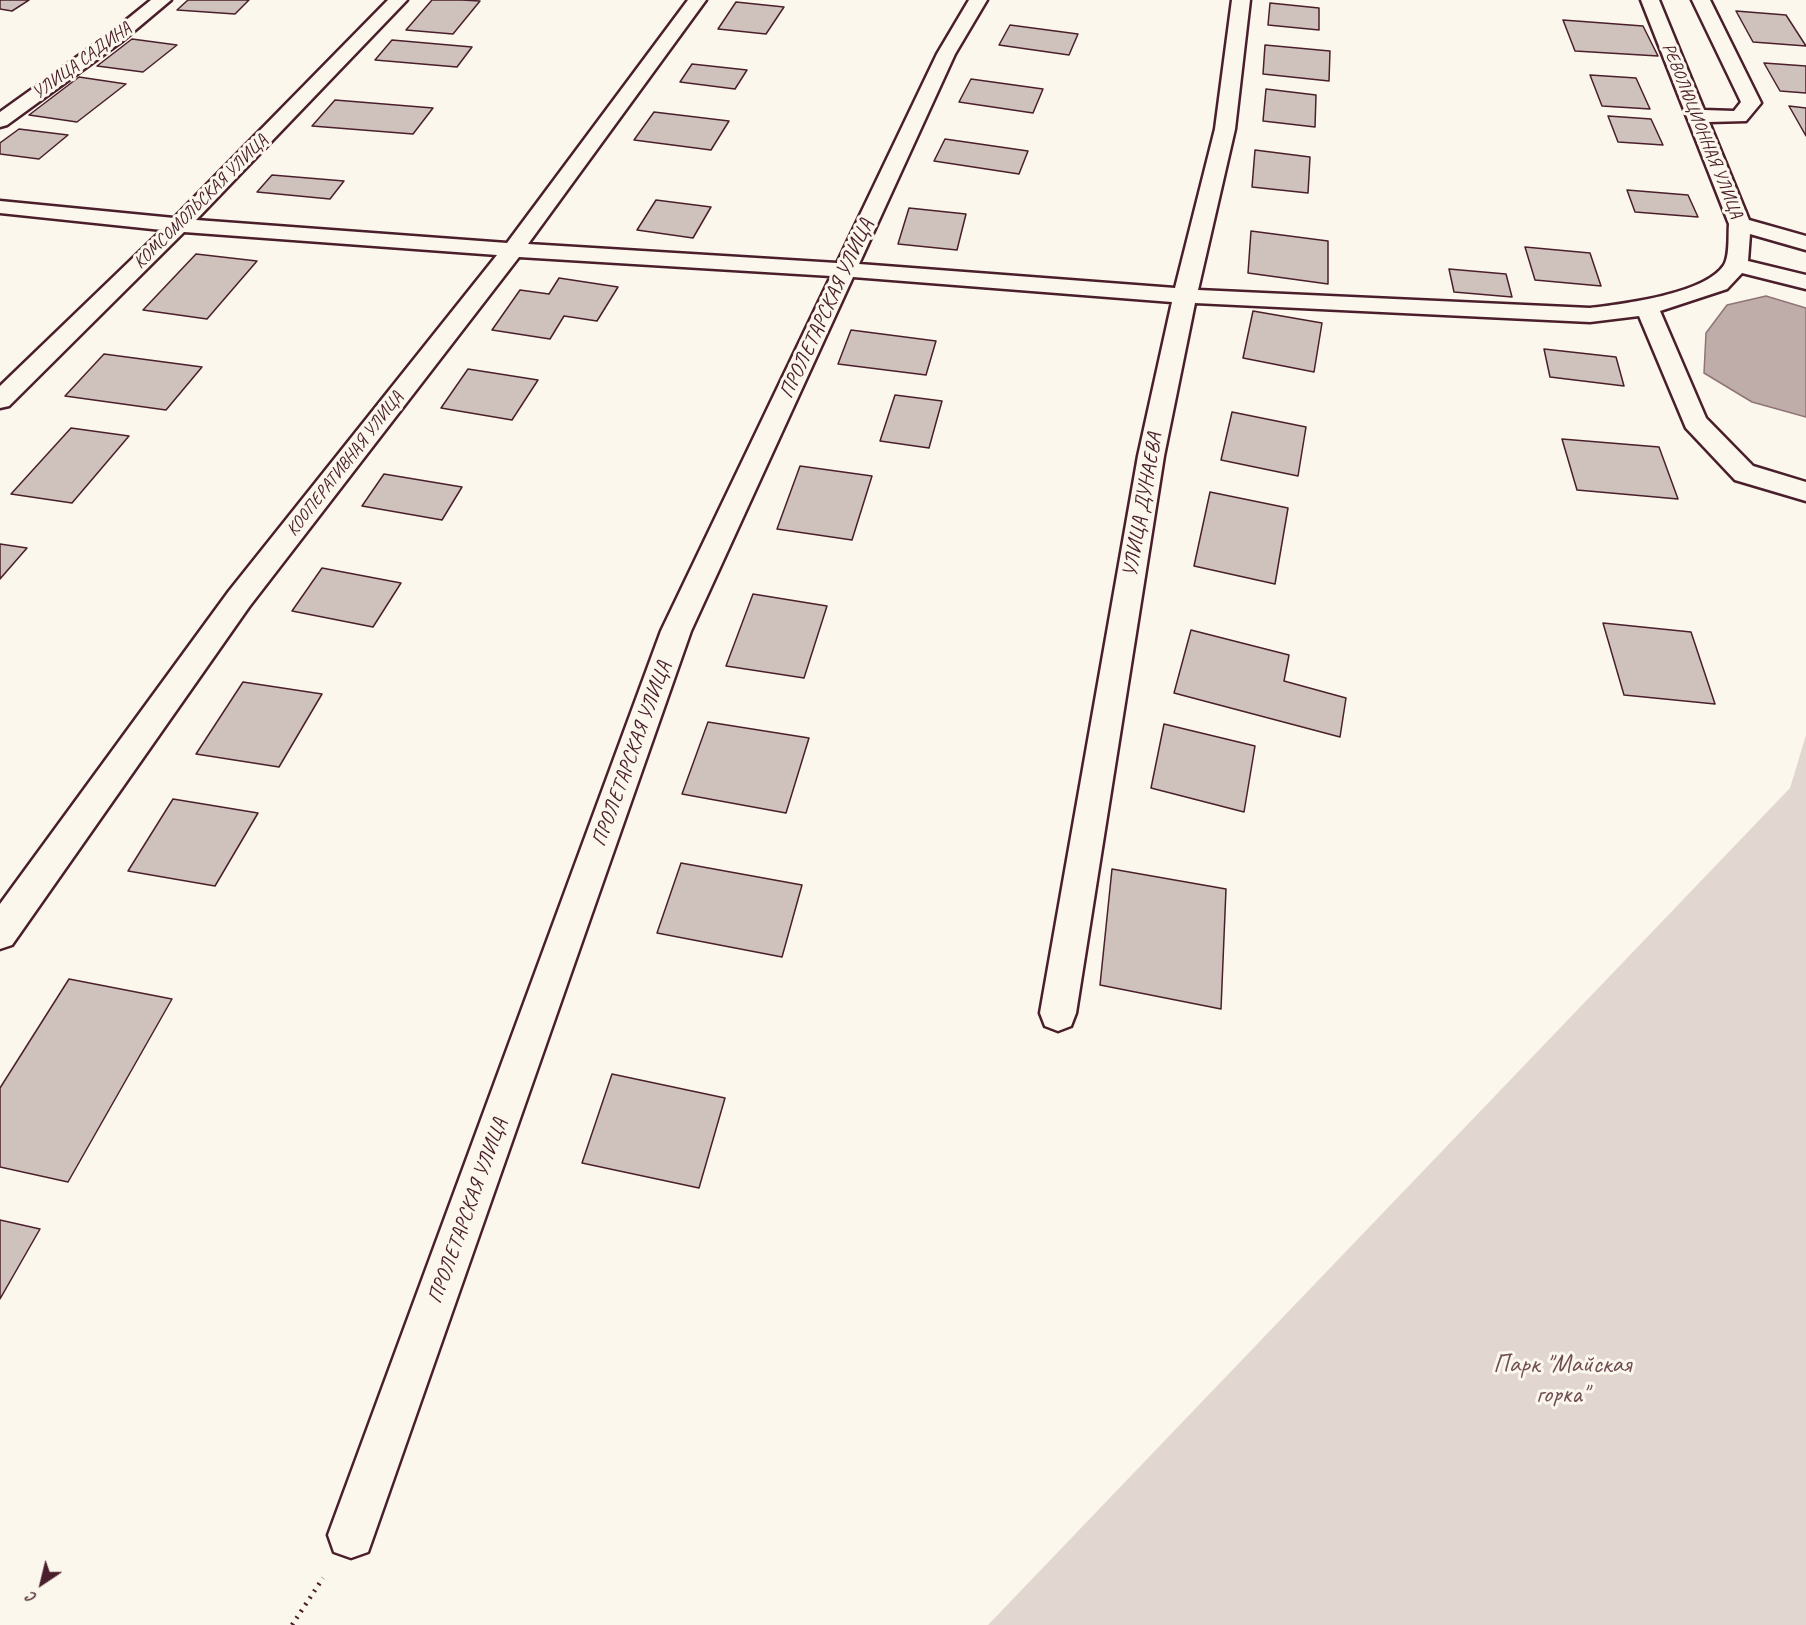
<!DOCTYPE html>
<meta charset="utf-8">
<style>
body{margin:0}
#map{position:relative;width:1806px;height:1625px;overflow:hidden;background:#fbf7ec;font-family:Caveat,sans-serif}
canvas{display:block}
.north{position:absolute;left:12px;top:1553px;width:60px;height:60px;-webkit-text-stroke:4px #fbf7ec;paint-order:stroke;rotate:215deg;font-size:16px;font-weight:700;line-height:24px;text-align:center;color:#4a1f2b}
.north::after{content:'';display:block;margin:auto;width:21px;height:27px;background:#4a1f2b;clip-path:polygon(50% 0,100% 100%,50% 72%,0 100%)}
</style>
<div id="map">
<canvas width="1806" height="1625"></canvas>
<div class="north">С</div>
</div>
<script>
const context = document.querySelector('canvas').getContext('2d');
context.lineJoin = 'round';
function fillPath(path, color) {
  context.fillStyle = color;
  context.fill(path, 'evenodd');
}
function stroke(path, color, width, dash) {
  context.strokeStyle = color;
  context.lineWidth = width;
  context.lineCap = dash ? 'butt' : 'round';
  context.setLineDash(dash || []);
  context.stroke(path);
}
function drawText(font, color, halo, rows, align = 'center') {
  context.font = font + ' Caveat,sans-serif';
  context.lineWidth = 6;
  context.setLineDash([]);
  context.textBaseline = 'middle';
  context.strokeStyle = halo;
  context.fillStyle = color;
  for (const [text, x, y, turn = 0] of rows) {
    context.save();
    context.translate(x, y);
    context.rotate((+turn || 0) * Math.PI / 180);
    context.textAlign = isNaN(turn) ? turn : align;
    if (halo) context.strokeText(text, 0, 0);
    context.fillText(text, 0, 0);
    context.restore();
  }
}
fillPath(new Path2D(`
 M1806,735V1625H988L1790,788Z`), '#e2d7d0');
const water = new Path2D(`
 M1766,296L1806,308V417L1752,402L1704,373L1706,333L1727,305Z`);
fillPath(water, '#bfadaa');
stroke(water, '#907477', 1.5);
const building = new Path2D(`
 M0,0H29L12,11L0,9Z
 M188,0H249L235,14L177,10Z
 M432,0H462L480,1L453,34L406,30Z
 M736,2L784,7L766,34L718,29Z
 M1270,3L1319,8V30L1268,25Z
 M1736,11L1786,15L1806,46L1753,42Z
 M1563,20L1643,26L1658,56L1575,51Z
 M1010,25L1078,34L1069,55L999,45Z
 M132,39L177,45L143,72L97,66Z
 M392,40L472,47L457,67L375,60Z
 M1265,45L1330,51L1329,81L1263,74Z
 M1764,63L1806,66V93L1780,91Z
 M692,64L747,70L735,89L680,82Z
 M1590,75L1636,78L1650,109L1602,106Z
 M79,77L126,84L77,122L29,115Z
 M971,79L1043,89L1033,113L959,102Z
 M1266,89L1316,95L1315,127L1263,121Z
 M335,100L433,108L413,134L312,126Z
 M1789,106L1806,108V136Z
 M654,112L729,121L711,150L634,140Z
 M1608,116L1651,119L1663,145L1618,142Z
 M19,129L68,135L39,159L0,154V143Z
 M945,139L1028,151L1019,174L934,161Z
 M1255,150L1310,157L1308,193L1252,187Z
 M272,175L344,181L330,199L257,192Z
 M1627,190L1688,195L1698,217L1635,212Z
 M656,200L711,207L693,238L637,230Z
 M909,208L966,214L957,250L898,244Z
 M1251,231L1328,241V284L1248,273Z
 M1525,247L1590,253L1601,286L1535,280Z
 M196,254L257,261L207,319L143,310Z
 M1449,269L1506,274L1512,297L1454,292Z
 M559,278L618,287L597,321L564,316L550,339L492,330L520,290L549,294Z
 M1253,311L1322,323L1314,372L1243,358Z
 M851,330L936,341L926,375L838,364Z
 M1544,349L1616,357L1624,386L1550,377Z
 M104,354L202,367L166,410L65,396Z
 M468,369L538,380L512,420L441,408Z
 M895,395L942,401L929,448L880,441Z
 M1232,412L1306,427L1298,476L1221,460Z
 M71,428L129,436L72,503L11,494Z
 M1562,439L1659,447L1678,499L1577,490Z
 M800,466L872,476L852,540L777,529Z
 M384,474L462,487L442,520L362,506Z
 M1210,492L1288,508L1275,584L1194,566Z
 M0,544L27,548L0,579Z
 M322,568L401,583L373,627L292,611Z
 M753,594L827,606L804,678L726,666Z
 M1603,623L1691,632L1715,704L1624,695Z
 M1191,630L1289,655L1284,681L1346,698L1340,737L1174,693Z
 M243,682L322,694L279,767L196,754Z
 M708,722L809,738L786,813L682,794Z
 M1164,724L1255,746L1244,812L1151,788Z
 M173,799L258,813L215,886L128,871Z
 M681,863L802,885L782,957L657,933Z
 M1112,869L1226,889L1221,1009L1100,985Z
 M69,979L172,999L68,1182L0,1167V1088Z
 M612,1074L725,1098L699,1188L582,1163Z
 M0,1220L40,1229L0,1299Z`);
fillPath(building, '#cfc2bc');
stroke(building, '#4a1f2b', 1.5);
const minor = new Path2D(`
 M151,0H171L121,42L7,125L0,127V112L109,34Z
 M388,0H407L196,220L507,243L688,0H706L528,244L837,263L937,54L969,0H987L955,54L859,264L1175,288L1215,129L1232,0H1250L1235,129L1198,290L1590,308C1623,304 1705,294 1724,265C1730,256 1728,235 1729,224L1641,0H1659L1704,110L1734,111L1741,102L1692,0H1710L1761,103L1746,121L1709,122L1749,220L1806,236V250L1750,234L1748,261L1806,275V289L1742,273L1727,289L1660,311L1706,418L1753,466L1806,482V501L1735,480L1686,428L1639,316L1590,322L1195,303L1164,456L1076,1013L1071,1026L1058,1031L1045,1026L1040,1013L1138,456L1172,302L853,277L691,631L374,1535L368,1552L351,1558L334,1552L328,1535L661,631L831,276L519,257L249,607L12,945L0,949V904L229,591L497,255L184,232L9,406L0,408V386L162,230L0,213V201L174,218Z`);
stroke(minor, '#4a1f2b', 5);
stroke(new Path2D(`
 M292,1625L323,1578`), '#4a1f2b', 4.5, [2, 6]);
fillPath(minor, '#fbf7ec');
drawText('18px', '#4a1f2b', '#fbf7ec', [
 ["УЛИЦА САДИНА",82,61,-36],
 ["РЕВОЛЮЦИОННАЯ УЛИЦА",1702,131,68],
 ["КОМСОМОЛЬСКАЯ УЛИЦА",201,202,-45],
 ["КООПЕРАТИВНАЯ УЛИЦА",345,464,-52]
]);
drawText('21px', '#4a1f2b', '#fbf7ec', [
 ["ПРОЛЕТАРСКАЯ УЛИЦА",827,309,-65],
 ["УЛИЦА ДУНАЕВА",1143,505,-80],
 ["ПРОЛЕТАРСКАЯ УЛИЦА",632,754,-70],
 ["ПРОЛЕТАРСКАЯ УЛИЦА",468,1211,-70]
]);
drawText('26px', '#704d54', '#fbf7ec', [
 ["Парк \"Майская",1562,1365],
 ["горка\"",1562,1395]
]);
</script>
